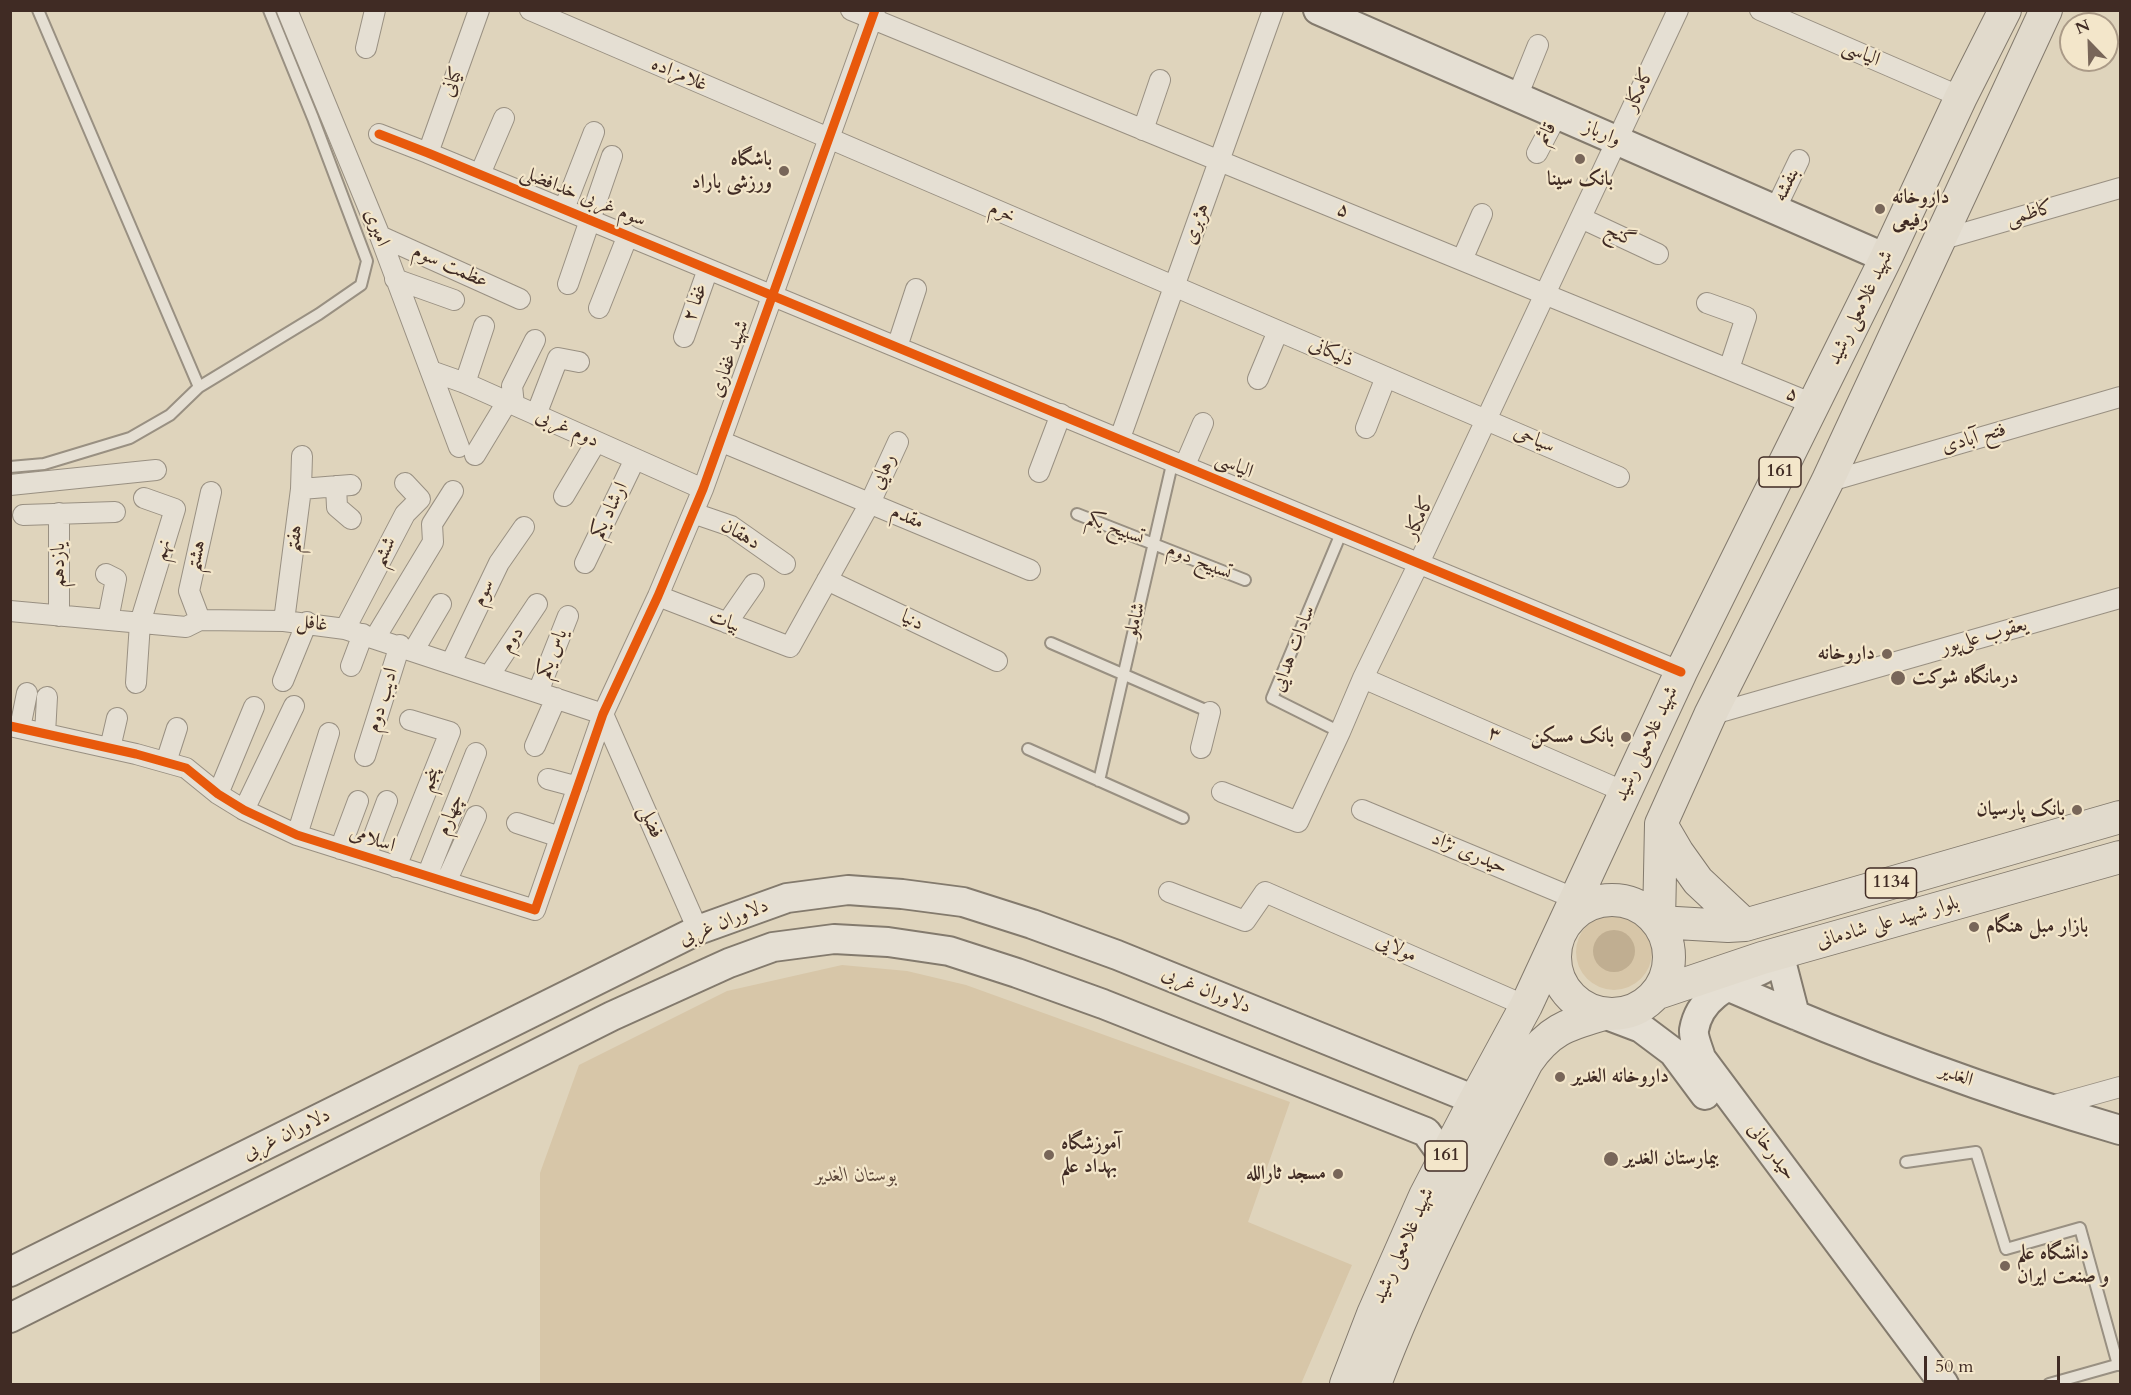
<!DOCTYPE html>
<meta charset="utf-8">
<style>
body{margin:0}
#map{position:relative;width:2131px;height:1395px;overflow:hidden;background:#dfd4bc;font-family:Cardo,serif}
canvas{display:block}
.frame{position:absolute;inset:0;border:12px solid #402b24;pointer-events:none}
.north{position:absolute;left:2059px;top:12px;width:60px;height:60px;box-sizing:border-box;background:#f3e6ca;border:2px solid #ab9b88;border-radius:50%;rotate:337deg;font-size:16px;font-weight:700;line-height:24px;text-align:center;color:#402b24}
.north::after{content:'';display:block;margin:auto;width:21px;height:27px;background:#786659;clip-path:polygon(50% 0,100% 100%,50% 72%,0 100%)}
.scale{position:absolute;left:1924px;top:1356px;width:136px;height:27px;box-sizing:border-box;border:3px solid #402b24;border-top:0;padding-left:8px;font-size:18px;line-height:21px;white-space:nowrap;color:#402b24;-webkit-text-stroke:4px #f3e6ca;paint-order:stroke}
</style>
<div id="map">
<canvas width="2131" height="1395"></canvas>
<div class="frame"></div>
<div class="north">N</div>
<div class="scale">50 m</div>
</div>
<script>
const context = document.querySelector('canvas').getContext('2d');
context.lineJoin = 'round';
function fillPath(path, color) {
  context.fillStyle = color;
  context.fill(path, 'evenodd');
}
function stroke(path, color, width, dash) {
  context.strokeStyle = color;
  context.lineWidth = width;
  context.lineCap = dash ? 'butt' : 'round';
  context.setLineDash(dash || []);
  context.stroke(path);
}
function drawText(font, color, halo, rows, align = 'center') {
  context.font = font + ' Cardo,Amiri,serif';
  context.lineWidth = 4.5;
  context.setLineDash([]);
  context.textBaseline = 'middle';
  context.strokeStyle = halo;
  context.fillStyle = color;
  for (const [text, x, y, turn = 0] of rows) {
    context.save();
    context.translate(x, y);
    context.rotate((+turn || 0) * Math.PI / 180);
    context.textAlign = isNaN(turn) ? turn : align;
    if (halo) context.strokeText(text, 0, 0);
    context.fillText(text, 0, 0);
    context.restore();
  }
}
fillPath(new Path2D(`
 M1576 952a38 38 0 1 1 76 0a38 38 0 1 1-76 0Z
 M842,965L907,971L966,985L1290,1102L1248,1222L1352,1265L1301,1384H540V1173L579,1065L727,991Z`), '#d7c6a8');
fillPath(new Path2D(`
 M1593 951a21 21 0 1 1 42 0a21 21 0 1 1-42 0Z`), '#c0ae91');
const lane = new Path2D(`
 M38,10L199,387
 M10,467L44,464L130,438L170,415L199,387L319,314L361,285L367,261L313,118L269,10
 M1077,514L1245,580
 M1051,643L1210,712
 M1340,732L1272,698L1342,531
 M1028,749L1183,818
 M1099,781L1173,460
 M1906,1162L1976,1152L2006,1249L2080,1228L2118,1365
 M2049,1384L2120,1364`);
const street = new Path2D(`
 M287,10L380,236L459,447
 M530,10L1619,477
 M851,10L1813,404
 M1760,10L1961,97
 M366,48L375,10
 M1517,97L1538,45
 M1143,130L1160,80
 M379,134L428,153L1681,672
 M428,153L479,10
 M1537,153L1557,115
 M480,174L504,118
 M564,209L594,132
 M1775,210L1799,160
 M1581,218L1658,254
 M380,236L520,299
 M1940,240L2120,188
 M1462,260L1482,214
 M395,279L454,300
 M568,284L612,156
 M1707,303L1746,317L1729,369
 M599,308L628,235
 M684,337L708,269
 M897,347L916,289
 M431,371L465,383L703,489
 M1258,379L1278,331
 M465,383L484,326
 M514,405L512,386L535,340
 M536,415L558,358L579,362
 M1366,428L1386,377
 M1120,438L1273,10
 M720,441L1030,570
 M475,455L507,402
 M1185,465L1203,423
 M1039,472L1061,414
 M1827,482L2120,397
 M10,485L156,470
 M336,486L337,507L351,519
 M301,489L351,485
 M564,496L596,442
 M59,513V616
 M693,513L731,526L785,564
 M23,515L115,512
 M585,563L635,459
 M106,574L116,579L108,620
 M827,580L997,661
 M658,596L790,647L870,503L898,442
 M10,611L186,627L200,620L284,621L345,629L603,714
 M200,620L189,591L211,492
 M284,621L301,489L302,456
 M727,623L754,584
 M345,629L405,514L420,499L405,483
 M375,638L433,542L432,524L453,491
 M414,650L441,604
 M451,663L499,563L524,527
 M351,666L363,634
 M489,676L537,604
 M1363,678L1625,792
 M283,681L307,622
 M136,683L140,623L175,509L144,498
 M538,692L568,616
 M603,714L698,930
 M1710,715L2120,598
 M10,726L136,754L186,768L218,794L244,810L297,835L535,910L603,714L658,596L703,489L875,10
 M20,728L27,693
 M45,734L47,697
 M535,746L556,698
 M110,748L117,718
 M1201,748L1210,712
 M365,756L400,645
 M166,762L177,728
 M548,779L578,787
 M1222,792L1298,822L1340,732L1363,678L1419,563L1678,10
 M218,794L254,707
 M244,810L294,706
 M1362,810L1576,899
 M517,823L560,837
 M297,835L329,733
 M340,849L358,801
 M366,857L387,801
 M396,867L450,732L410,720
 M427,876L476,753
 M446,882L476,816
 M1169,892L1245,921L1265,892L1526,1006
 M2048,1107L2120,1087`);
const secondary = new Path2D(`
 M1318,10L1886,258
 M1781,961L1795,1015
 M1763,969C1734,983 1700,994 1694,1030C1693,1038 1699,1050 1701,1058L1944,1384
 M1727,986C1855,1042 1986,1091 2120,1130
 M1604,1014L1641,1028L1673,1052L1705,1095
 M10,1272L698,930L787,898L848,890L902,894L963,902L1032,924L1117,955L1475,1100
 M10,1318L612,1016L729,963L773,947L834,939L888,942L949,951L1017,973L1103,1004L1426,1132L1445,1158`);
const primary = new Path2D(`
 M2046,10L1827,482L1710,715L1661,824L1659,922L1728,926L1745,925L2120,817
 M1661,824L1678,853L1698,881L1745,925
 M1555 957a57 57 0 1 1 114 0a57 57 0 1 1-114 0Z
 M1658,993L1762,958L2120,857
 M1346,1384L1373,1314L1425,1196L1475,1100L1526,1006L1681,672L1886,258L1961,97L2005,10
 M1375,1384C1417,1273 1472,1167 1527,1062C1550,1029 1567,1025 1604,1014`);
stroke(lane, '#999082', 14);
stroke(street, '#999082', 22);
stroke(secondary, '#837a6d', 32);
stroke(primary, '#837a6d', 34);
stroke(lane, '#e5dfd3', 10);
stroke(street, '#e5dfd3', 20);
stroke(secondary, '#e5dfd3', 28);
stroke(primary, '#e1dacc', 32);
stroke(new Path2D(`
 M379,134L428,153L1681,672
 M10,726L136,754L186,768L218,794L244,810L297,835L535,910L603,714L658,596L703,489L875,10`), '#e8590c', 9);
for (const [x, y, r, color] of [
 [1580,159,6,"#786659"],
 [784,171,6,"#786659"],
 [1880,209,6,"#786659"],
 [1887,654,6,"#786659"],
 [1898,678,8,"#786659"],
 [1626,737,6,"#786659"],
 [2077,810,6,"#786659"],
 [1974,927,6,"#786659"],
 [1560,1077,6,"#786659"],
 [1049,1155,6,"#786659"],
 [1611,1159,8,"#786659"],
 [1338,1174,6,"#786659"],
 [2005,1266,6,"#786659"]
]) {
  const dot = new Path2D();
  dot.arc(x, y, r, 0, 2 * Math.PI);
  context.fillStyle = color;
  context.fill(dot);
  stroke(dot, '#f3e6ca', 2);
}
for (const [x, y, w] of [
 [1780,472,42],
 [1891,883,51],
 [1446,1156,42]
]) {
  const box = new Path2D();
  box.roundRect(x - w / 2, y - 15, w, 30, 4.5);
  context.fillStyle = '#f3e6ca';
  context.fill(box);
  stroke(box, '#402b24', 1.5);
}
drawText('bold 18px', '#402b24', null, [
 ["161",1780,472],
 ["1134",1891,883],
 ["161",1446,1156]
]);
drawText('20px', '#402b24', '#f3e6ca', [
 ["الیاسی",1861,54,23],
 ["غلامزاده",679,75,23],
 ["کیانی",453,82,-70],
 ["کامکار",1640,90,-65],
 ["قائم",1547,134,-62],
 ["وارباز",1602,134,24],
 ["بنفشه",1787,185,-65],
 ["سوم غربی خدافضلی",583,197,22],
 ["۵",1343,211,22],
 ["خرم",1002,213,23],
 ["کاظمی",2030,214,-16],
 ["هژبری",1197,224,-70],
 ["امیری",376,228,69],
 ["گنج",1620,236,25],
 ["عظمت سوم",450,267,24],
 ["غفا ۲",696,303,-70],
 ["شهید غلامعلی رشید",1861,308,-64],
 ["ذلیکانی",1331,353,23],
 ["شهید غفاری",730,359,-70],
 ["۵",1792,395,23],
 ["دوم غربی",567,429,24],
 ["فتح آبادی",1974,439,-16],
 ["سیاحی",1534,440,23],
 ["الیاسی",1234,466,23],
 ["رهایی",884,472,-66],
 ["ارشاد یکم",610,511,-64],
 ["مقدم",907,518,23],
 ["کامکار",1420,518,-65],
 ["تسبیح یکم",1115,529,21],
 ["دهقان",740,535,30],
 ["هفتم",295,539,-82],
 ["نهم",163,550,-73],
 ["ششم",385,552,-62],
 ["هشتم",197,556,-78],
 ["تسبیح دوم",1199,562,22],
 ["یازدهم",59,565,-90],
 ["سوم",484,593,-65],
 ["شاملو",1136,620,-77],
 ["دنیا",912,621,25],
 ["بیات",724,622,21],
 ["غافل",312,624,7],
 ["یعقوب علی‌پور",1984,637,-16],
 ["دوم",513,640,-56],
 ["سادات هدایی",1294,649,-69],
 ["یاس یکم",553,654,-68],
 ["ادیب دوم",383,700,-73],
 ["۳",1494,735,24],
 ["شهید غلامعلی رشید",1647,744,-65],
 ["پنجم",431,780,-68],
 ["چهارم",451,815,-68],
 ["فضلی",650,822,66],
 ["اسلامی",372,840,18],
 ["حیدری نژاد",1469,854,23],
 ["دلاوران غربی",724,923,-22],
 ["بلوار شهید علی شادمانی",1888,923,-16],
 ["مولایی",1396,949,24],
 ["دلاوران غربی",1206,991,22],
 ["الغدیر",1956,1076,20],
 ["دلاوران غربی",287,1135,-26],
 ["حیدرخانی",1771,1152,53],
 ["شهید غلامعلی رشید",1404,1246,-66]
]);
drawText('bold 20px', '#402b24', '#f3e6ca', [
 ["باشگاه",772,160,"right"],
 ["ورزشی باراد",772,183,"right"],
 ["بانک سینا",1580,180,"center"],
 ["داروخانه",1892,198],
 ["رفیعی",1892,221],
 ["داروخانه",1875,654,"right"],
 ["درمانگاه شوکت",1912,678],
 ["بانک مسکن",1614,737,"right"],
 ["بانک پارسیان",2065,810,"right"],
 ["بازار مبل هنگام",1986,927],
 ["داروخانه الغدیر",1572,1077],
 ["آموزشگاه",1061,1144],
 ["بهداد علم",1061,1167],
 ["بیمارستان الغدیر",1624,1159],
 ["مسجد ثارالله",1326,1174,"right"],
 ["دانشگاه علم",2017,1254],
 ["و صنعت ایران",2017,1277]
], 'left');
drawText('italic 20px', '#5d483b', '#f3e6ca', [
 ["بوستان الغدیر",856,1176]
]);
</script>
